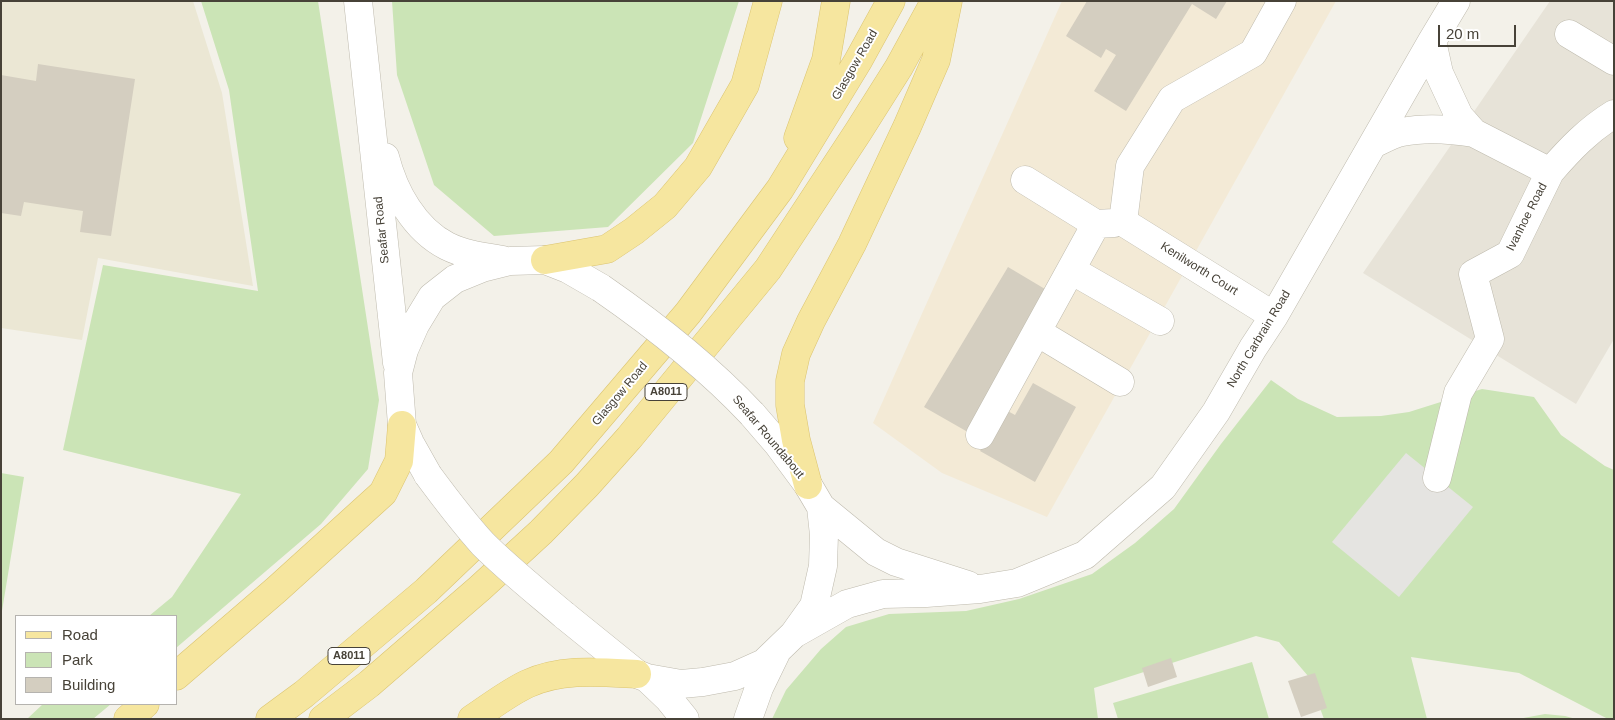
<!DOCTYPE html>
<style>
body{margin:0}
#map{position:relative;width:1615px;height:720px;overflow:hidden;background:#f3f1e9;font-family:Helvetica,sans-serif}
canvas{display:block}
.frame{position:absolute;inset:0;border:2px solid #474238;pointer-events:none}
.legend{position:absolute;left:15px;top:615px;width:162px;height:90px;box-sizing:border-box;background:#fff;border:1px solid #b5b3af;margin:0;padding:6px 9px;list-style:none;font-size:15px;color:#474238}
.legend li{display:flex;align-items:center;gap:10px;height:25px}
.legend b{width:25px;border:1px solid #b5b3af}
.scale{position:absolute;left:1438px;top:25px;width:78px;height:22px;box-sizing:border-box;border:2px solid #474238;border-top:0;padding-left:6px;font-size:15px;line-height:18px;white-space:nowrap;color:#474238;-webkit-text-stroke:4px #fff;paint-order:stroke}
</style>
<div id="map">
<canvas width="1615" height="720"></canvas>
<div class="frame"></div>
<ul class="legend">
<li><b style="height:6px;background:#f6e69f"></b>Road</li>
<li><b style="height:14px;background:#cbe4b6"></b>Park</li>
<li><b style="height:14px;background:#d4cec0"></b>Building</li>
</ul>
<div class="scale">20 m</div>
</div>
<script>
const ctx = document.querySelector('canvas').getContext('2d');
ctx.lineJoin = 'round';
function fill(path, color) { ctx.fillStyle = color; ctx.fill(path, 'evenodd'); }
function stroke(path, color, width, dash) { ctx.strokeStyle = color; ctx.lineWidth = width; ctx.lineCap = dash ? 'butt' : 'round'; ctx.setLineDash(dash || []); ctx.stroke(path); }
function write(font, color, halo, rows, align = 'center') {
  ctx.font = font + ' Helvetica,sans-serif'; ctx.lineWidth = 4; ctx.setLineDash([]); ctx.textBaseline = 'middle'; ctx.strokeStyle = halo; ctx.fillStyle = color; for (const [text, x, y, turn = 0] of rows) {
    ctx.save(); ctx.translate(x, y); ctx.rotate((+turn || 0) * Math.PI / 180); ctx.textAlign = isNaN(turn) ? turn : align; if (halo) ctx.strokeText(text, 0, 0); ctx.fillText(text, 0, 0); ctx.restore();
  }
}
const residential = new Path2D(`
 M1550,1H1614V339L1576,404L1363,273Z`);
const commercial = new Path2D(`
 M1062,1H1336L1047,517L942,473L873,423Z`);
const education = new Path2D(`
 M1,1H193L222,93L253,286L98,258L82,340L1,328Z`);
const green = new Path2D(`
 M201,1H318L379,400L368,469L321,524L176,648V616H149L172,597L241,494L63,450L103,265L258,291L229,90Z
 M392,1L428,2L739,1L693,143L608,227L494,236L434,185L397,75Z
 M1271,380L1298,399L1337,417L1381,416L1409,412L1482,389L1534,397L1561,435L1605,466L1614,470V719H1608L1519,673L1411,657L1427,719H1324L1308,676L1279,642L1256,636L1094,688L1098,719H772L786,690L821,649L846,627L889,614L966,611L1019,599L1092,574L1135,543L1174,509L1221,444Z
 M1,473L24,477L1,617Z
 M1252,662L1269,719H1118L1113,703Z
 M43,704H111L93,719H27Z
 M1545,714L1565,716L1576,719H1518Z`);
const parking = new Path2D(`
 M1406,453L1473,507L1399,597L1332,542Z`);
const building = new Path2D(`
 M1087,1H1227L1216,19L1192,4L1126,111L1094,91L1116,55L1106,49L1101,58L1066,36Z
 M38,64L135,79L111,236L80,232L83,211L24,202L21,216L1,213V75L36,81Z
 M1008,267L1050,292L966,431L924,407Z
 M1033,383L1076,407L1035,482L980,451L1004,409L1015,415Z
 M1171,658L1177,677L1148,687L1142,668Z
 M1315,673L1327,708L1301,717L1288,681Z`);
const minor = new Path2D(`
 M358,1L397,363
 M1569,34L1614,61
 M1432,41L1439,73L1459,116L1474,133L1550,172C1570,149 1588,130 1614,114
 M1373,144C1382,140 1392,134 1402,132C1426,127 1450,129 1474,133
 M385,157C394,192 414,229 447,246C465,255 484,257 503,260
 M1025,180L1096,224L1114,223
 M1071,270L1160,321
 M1274,316L1123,222L1130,166L1172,99L1253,53L1282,1
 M1037,332L1120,382
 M980,435L1096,224
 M428,475L410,443L402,425L398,373L404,350L415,325L432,297L455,279L482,268L510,261L545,260L568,269L601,288
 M1437,478L1458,393L1490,339L1473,274L1510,254L1550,172
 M821,507L876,552L896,562L968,585
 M564,615L637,674L647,678L681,684L703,682L735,676L764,663L794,634L814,606L823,566L824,535L821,507L808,485L777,443L752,414
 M794,634L847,604L883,594L926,593L980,589L1017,583L1085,555L1163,487L1216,412L1253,348L1274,316L1432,41L1456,1
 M647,678L668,698L685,719
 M748,719L759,688L776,653`);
const major = new Path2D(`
 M798,138L826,60L836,1
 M545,260L607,249L634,231L665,206L698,167L745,85L768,1
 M808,485L796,440L790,405V381L796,354L811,321L852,244L907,127L936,60L948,1
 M176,676L276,590L383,493L399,461L402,425
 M128,719L145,704
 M270,719L304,694L426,591L561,462L688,313L780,189L858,61L891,1
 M323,719L369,684L480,588L541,532L587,485L629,438L768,269L858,132L899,67L935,1
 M472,719C490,707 508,693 527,684C561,668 600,672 637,674`);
const minorBridge = new Path2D(`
 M601,288C656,326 706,365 752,414
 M428,475C445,498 463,522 483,544C508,569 537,592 564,615`);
const shields = [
 [666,392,42],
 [349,656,42]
];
const shieldNames = [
 ["A8011",666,392],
 ["A8011",349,656]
];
const streetNames = [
 ["Glasgow Road",855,65,-60],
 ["Ivanhoe Road",1527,217,-63],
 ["Seafar Road",382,230,-96],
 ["Kenilworth Court",1199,269,32],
 ["North Carbrain Road",1259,339,-59],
 ["Glasgow Road",620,394,-50],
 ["Seafar Roundabout",768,437,50]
];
fill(residential, '#e7e3d8');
fill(commercial, '#f3ead6');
fill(education, '#ebe7d4');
fill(green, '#cbe4b6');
fill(parking, '#e5e4e1');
fill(building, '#d4cec0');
stroke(minor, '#bebaad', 29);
stroke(major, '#dbc470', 29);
stroke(minor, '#fff', 28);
stroke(major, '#f6e69f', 28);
stroke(minorBridge, '#bebaad', 29, []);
stroke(minorBridge, '#fff', 28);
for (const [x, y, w] of shields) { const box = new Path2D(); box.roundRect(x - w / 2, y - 8.5, w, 17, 4); ctx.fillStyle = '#fff'; ctx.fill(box); stroke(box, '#474238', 1); }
write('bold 11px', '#474238', null, shieldNames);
write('12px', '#474238', '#fff', streetNames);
</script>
